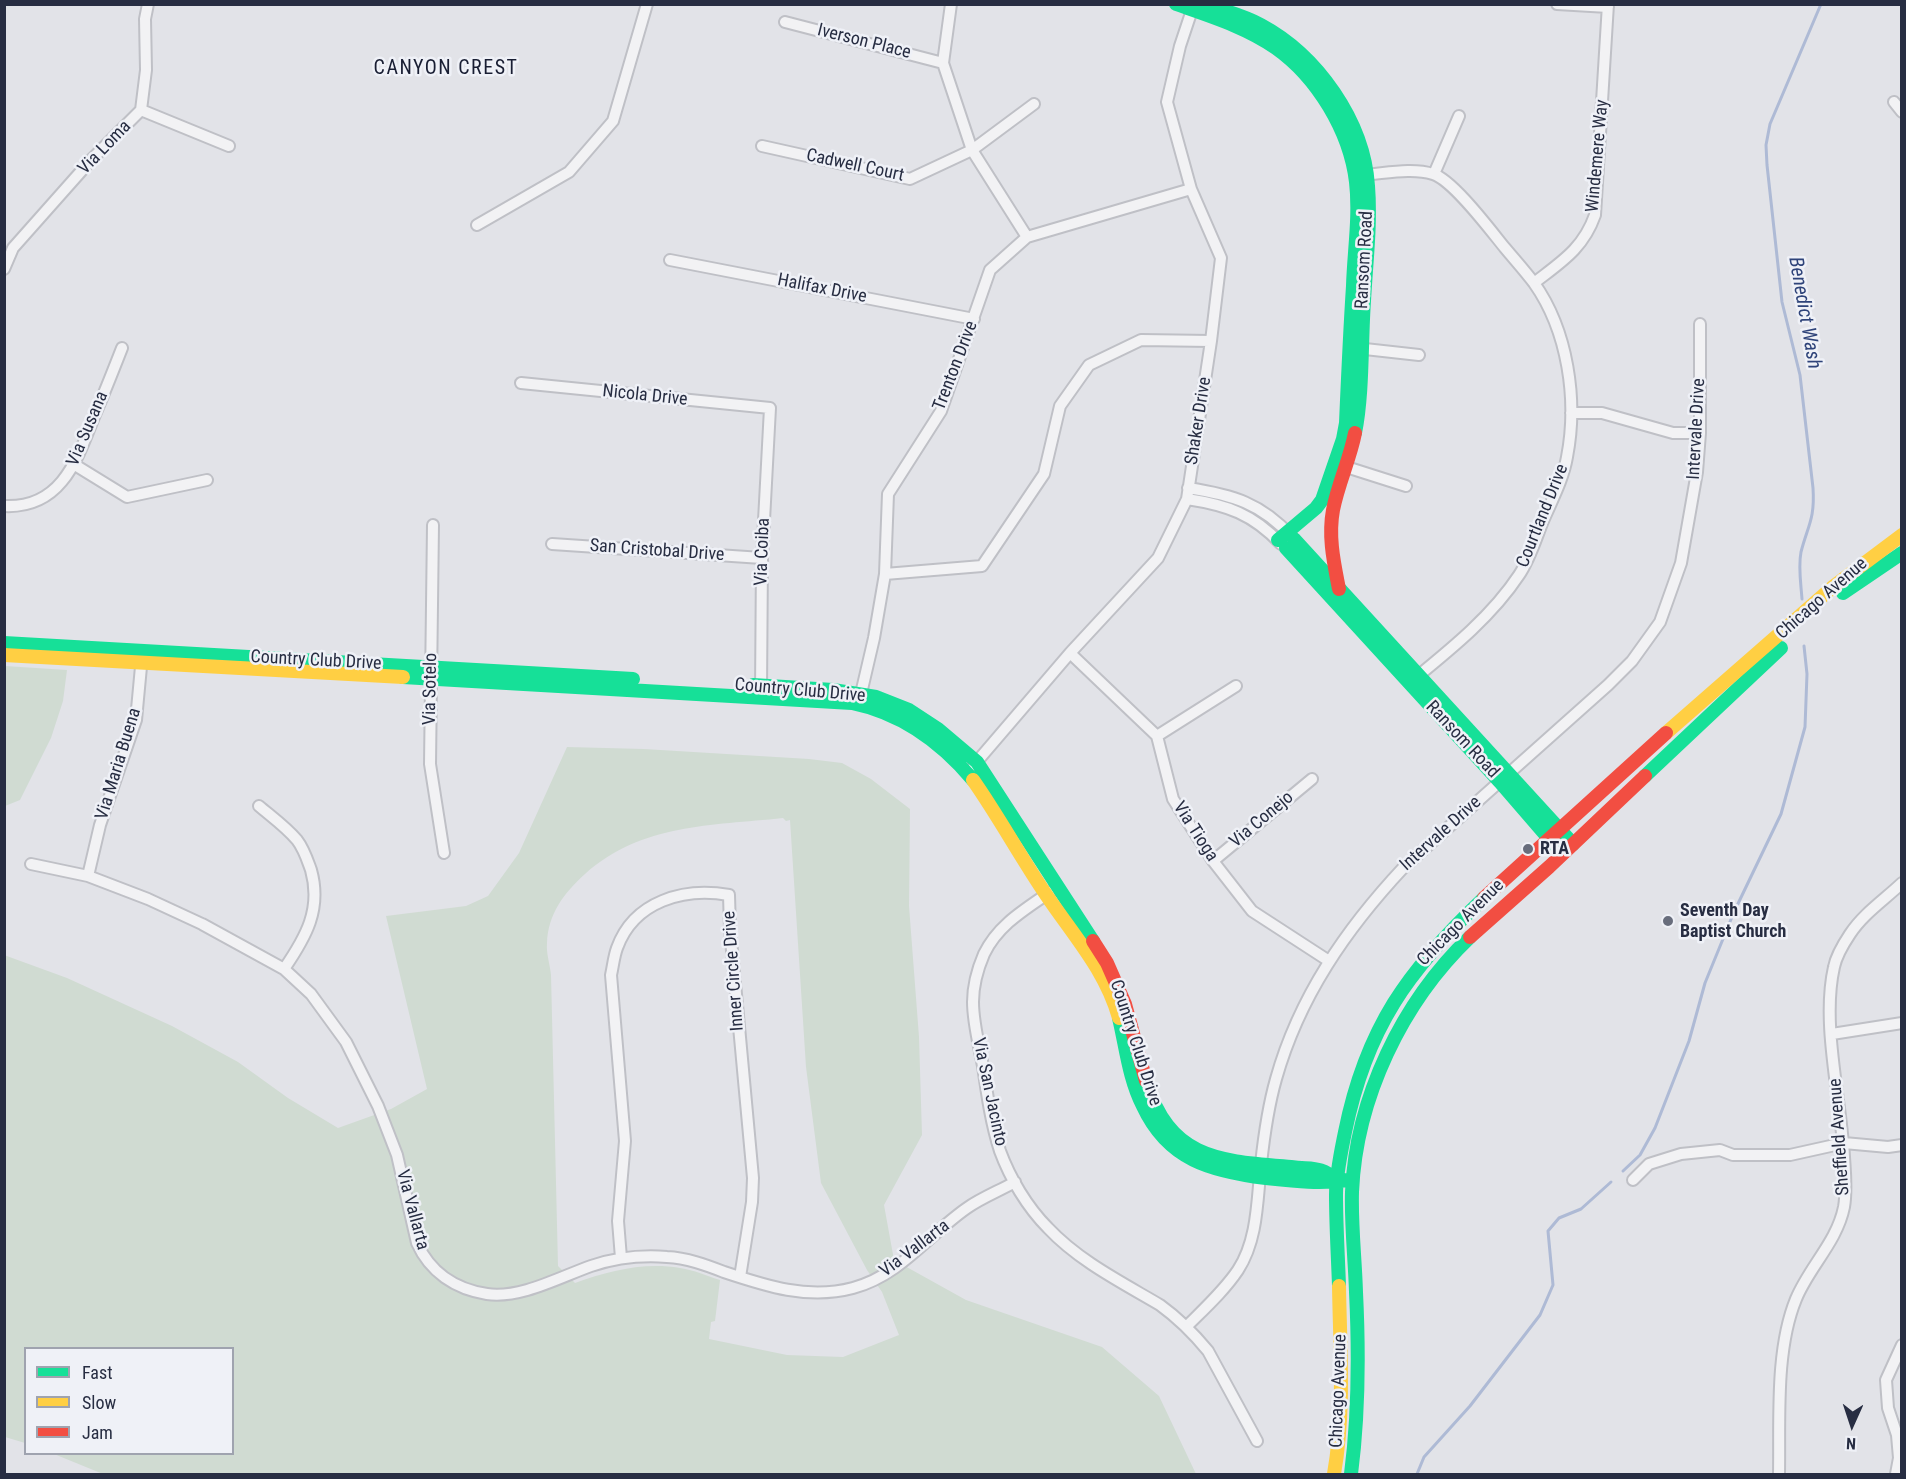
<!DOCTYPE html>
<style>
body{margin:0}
#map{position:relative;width:1906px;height:1479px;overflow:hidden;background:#e2e3e8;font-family:"Roboto Condensed",sans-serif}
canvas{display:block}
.frame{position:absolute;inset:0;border:6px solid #272d42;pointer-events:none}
.legend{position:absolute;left:24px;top:1347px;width:210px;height:108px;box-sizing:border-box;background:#eff1f7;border:2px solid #9fa3af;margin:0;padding:8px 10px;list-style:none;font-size:18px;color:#272d42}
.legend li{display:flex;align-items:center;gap:12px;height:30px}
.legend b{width:30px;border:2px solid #9fa3af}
.north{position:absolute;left:1822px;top:1395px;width:60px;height:60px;-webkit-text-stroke:4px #eff1f7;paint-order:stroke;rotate:183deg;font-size:16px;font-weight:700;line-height:24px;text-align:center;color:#272d42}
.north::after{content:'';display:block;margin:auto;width:21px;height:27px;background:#272d42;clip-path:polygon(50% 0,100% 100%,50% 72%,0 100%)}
</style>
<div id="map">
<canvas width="1906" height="1479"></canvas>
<div class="frame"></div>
<ul class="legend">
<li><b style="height:8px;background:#16e098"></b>Fast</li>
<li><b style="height:8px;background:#ffcf43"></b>Slow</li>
<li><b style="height:8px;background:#f24e42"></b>Jam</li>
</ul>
<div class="north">N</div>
</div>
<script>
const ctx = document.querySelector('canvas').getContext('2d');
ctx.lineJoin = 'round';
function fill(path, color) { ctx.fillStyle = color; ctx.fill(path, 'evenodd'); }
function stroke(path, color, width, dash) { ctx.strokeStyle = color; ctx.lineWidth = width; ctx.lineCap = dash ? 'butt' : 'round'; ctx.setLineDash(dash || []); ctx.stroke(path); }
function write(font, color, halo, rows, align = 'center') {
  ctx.font = font + ' "Roboto Condensed",sans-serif'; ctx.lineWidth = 5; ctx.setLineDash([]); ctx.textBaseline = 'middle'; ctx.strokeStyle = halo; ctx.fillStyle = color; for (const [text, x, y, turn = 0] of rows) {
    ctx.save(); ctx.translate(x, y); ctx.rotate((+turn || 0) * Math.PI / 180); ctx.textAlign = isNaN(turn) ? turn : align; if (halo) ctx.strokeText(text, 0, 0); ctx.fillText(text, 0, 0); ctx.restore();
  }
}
const green = new Path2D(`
 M5,666L67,670L63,701L51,738L20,800L5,806Z
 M567,747L644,749L809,759L842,763L871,779L910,809L909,906L919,1037L922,1135L884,1205L894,1260L966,1300L1102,1347L1159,1396L1196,1474H103L54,1454H232V1348H26L25,1443L5,1437L4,955L67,978L172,1026L238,1062L288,1098L338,1128L391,1109L427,1089L386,916L466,906L488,896L519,853ZM783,818L786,821L790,820L806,1067L821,1183L867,1270L882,1292L899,1335L843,1357L787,1355L709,1339L711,1322L715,1321L720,1280C707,1276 694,1270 680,1268C643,1262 609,1271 575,1283L558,1266L551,975C550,965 546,953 547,943C548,914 564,893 585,874C643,823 710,826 783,818Z`);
const stream = new Path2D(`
 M1802,599C1801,584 1798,567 1801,552C1808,525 1815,519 1813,488L1800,375L1782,302L1767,165L1766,145L1770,124L1821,4
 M1623,1171L1640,1155L1655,1128L1689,1041L1705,983L1734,912L1781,814L1805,727L1807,674L1804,646
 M1417,1474L1424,1457L1470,1406L1540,1315L1553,1285L1548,1231L1559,1218L1581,1209L1611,1182`);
const street = new Path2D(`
 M951,4L943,63L972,150L1027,237
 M1557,4L1608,7
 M785,22L943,63
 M1894,102L1902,112
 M141,110L229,146
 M762,146L910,179L972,150L1034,104
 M1434,174L1459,116
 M1361,175C1383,174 1411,167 1433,174C1453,180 1491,231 1505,248C1515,260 1525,271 1534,283C1568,331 1578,400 1567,457C1563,480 1552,500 1543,521C1536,538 1530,559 1519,575C1492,616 1451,649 1413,680
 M477,225L569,172L613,121L647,4
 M670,260L974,319
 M4,269L13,248L92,159L141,110L146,70L145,19L148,4
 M1534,283C1561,262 1583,249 1595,215L1608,4
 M1356,348L1419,355
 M521,383L770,408L762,558L761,691
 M1571,413H1602L1673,433H1700
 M75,465L127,497L207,480
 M1340,465L1406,486
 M1188,488C1233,495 1261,503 1292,537
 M1187,499C1227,505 1253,514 1281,544
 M4,506C61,509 77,460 94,417C104,394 113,371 122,348
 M433,525L430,764L444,853
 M552,544L762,558
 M885,574L982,566L1044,474L1060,406L1089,365L1141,340L1211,341
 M1070,653L1157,736L1173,799L1213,861L1252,911L1329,961
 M860,698L874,638L885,574L888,494L941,411L990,270L1027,237L1191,189
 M1157,736L1236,686
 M974,765L1070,653L1158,558L1187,499L1211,341L1221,258L1191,189L1167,102L1180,46L1194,4
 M259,806C272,817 286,827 297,840C304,849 307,859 311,870C322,909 306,937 284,969
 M1213,861L1312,779
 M31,864L88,876L148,899L202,924L284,969L311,994L346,1042L378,1106L397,1155L417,1243C430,1272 455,1289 487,1294C520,1299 560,1277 591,1266C615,1258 642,1255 667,1257C687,1258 706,1265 724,1272C766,1286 808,1300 853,1288C901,1275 928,1235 967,1208C981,1198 999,1191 1015,1182
 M88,876L100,825L136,720L142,656
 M1050,892C1024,910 998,925 984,954C978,968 973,986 973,1002C973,1023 979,1045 983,1066C987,1094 991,1123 1000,1151C1010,1178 1027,1207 1048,1228C1079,1261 1121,1282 1160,1305C1178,1318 1194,1334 1208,1351L1257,1441
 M1832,1034L1902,1023
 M1633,1180L1649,1164L1681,1154L1720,1150L1733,1155H1790L1844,1143L1888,1147L1902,1145
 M621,1258L618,1221L625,1141L611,975C613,966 614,956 617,948C634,901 684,887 729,895L730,929L753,1178L752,1202L740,1277
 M1186,1327C1204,1309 1224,1291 1238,1270C1258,1239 1257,1200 1261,1164C1264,1136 1268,1107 1276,1079C1299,997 1346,929 1404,867L1608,685L1632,661L1660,622L1681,563L1697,472L1700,433V324
 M1779,1474C1780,1420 1775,1350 1796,1299C1809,1267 1837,1242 1844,1207C1847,1190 1845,1173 1844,1157C1841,1098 1821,1024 1834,967C1836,957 1844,943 1850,934C1863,914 1884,900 1902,883
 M1896,1474L1899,1458L1897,1435L1888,1408L1886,1380L1902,1345`);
const fast = new Path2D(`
 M1176,4C1210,16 1246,27 1276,48C1317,77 1350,131 1356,182C1360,216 1354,252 1353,286C1350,332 1348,377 1346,423L1343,439L1322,500L1316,508L1278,540
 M1205,4C1224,11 1243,15 1261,25C1317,55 1364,121 1368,186C1371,224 1366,263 1364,301C1361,342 1363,393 1355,433
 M1294,539L1573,844
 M1286,548L1500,782L1557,848
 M1843,593L1902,553
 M4,643L633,679
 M403,677L852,703C901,713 941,742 973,780
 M753,685L833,690L876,697L909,710L938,729L977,762L1093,941
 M1645,776L1781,648
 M1119,1018C1126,1047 1129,1079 1143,1106C1168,1160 1211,1171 1266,1178C1294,1181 1320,1184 1348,1180
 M1146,1081C1170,1160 1219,1161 1291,1167C1313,1170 1319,1165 1338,1181
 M1339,1286C1338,1256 1336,1225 1336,1195C1336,1174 1341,1152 1345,1132C1366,1028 1408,970 1484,898
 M1351,1474C1359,1413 1359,1353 1356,1292C1355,1259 1351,1225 1352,1192C1356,1098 1402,1002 1470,937`);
const slow = new Path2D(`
 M4,655L403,677
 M1666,733L1834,586L1902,535
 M973,780C999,817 1021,858 1047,896C1074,936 1106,971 1119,1018
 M1334,1474C1345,1412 1340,1349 1339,1286`);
const jam = new Path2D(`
 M1339,589C1334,563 1328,537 1333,510C1338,484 1350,459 1355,433
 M1484,898L1666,733
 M1470,937L1549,867L1645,776
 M1093,941L1107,963L1125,1004L1146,1081`);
const markers = [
 [1528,849,6,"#686d7c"],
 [1668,921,6,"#686d7c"]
];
const streetNames = [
 ["Iverson Place",864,42,14],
 ["Via Loma",105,148,-46],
 ["Windemere Way",1598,156,-85],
 ["Cadwell Court",855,166,12],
 ["Ransom Road",1365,260,-87],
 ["Halifax Drive",822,289,11],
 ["Trenton Drive",956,366,-69],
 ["Nicola Drive",645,396,6],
 ["Shaker Drive",1199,421,-81],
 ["Via Susana",88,429,-67],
 ["Intervale Drive",1697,429,-87],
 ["Courtland Drive",1543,516,-68],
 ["San Cristobal Drive",657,551,4],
 ["Via Coiba",763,552,-88],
 ["Chicago Avenue",1822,599,-41],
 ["Country Club Drive",316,661,3],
 ["Via Sotelo",431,689,-89],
 ["Country Club Drive",800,691,5],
 ["Ransom Road",1462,740,47],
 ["Via Maria Buena",119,764,-73],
 ["Via Conejo",1262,820,-40],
 ["Via Tioga",1195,832,57],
 ["Intervale Drive",1441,834,-42],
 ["Chicago Avenue",1461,923,-45],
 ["Inner Circle Drive",734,971,-94],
 ["Country Club Drive",1135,1043,72],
 ["Via San Jacinto",989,1092,78],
 ["Sheffield Avenue",1840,1137,-94],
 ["Via Vallarta",412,1210,75],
 ["Via Vallarta",915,1249,-37],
 ["Chicago Avenue",1339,1391,-88]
];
const poiNames = [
 ["RTA",1540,849],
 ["Seventh Day",1680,911],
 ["Baptist Church",1680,932]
];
const neighbourhoodNames = [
 ["CANYON CREST",446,69]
];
const waterNames = [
 ["Benedict Wash",1804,313,80]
];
fill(green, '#d0dbd2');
stroke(stream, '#aebad5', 3);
stroke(street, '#bfc0c6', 14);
stroke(street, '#f2f2f4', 10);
stroke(fast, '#16e098', 14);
stroke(slow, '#ffcf43', 14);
stroke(jam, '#f24e42', 14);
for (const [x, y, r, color] of markers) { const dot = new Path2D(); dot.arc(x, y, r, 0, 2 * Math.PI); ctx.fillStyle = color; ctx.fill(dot); stroke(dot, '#eff1f7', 2); }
write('18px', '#272d42', '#eff1f7', streetNames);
write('bold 18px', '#272d42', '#eff1f7', poiNames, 'left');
ctx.letterSpacing = '1.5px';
write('20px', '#191e33', '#eff1f7', neighbourhoodNames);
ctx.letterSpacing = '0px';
write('italic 20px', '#2e4379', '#eff1f7', waterNames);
</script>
